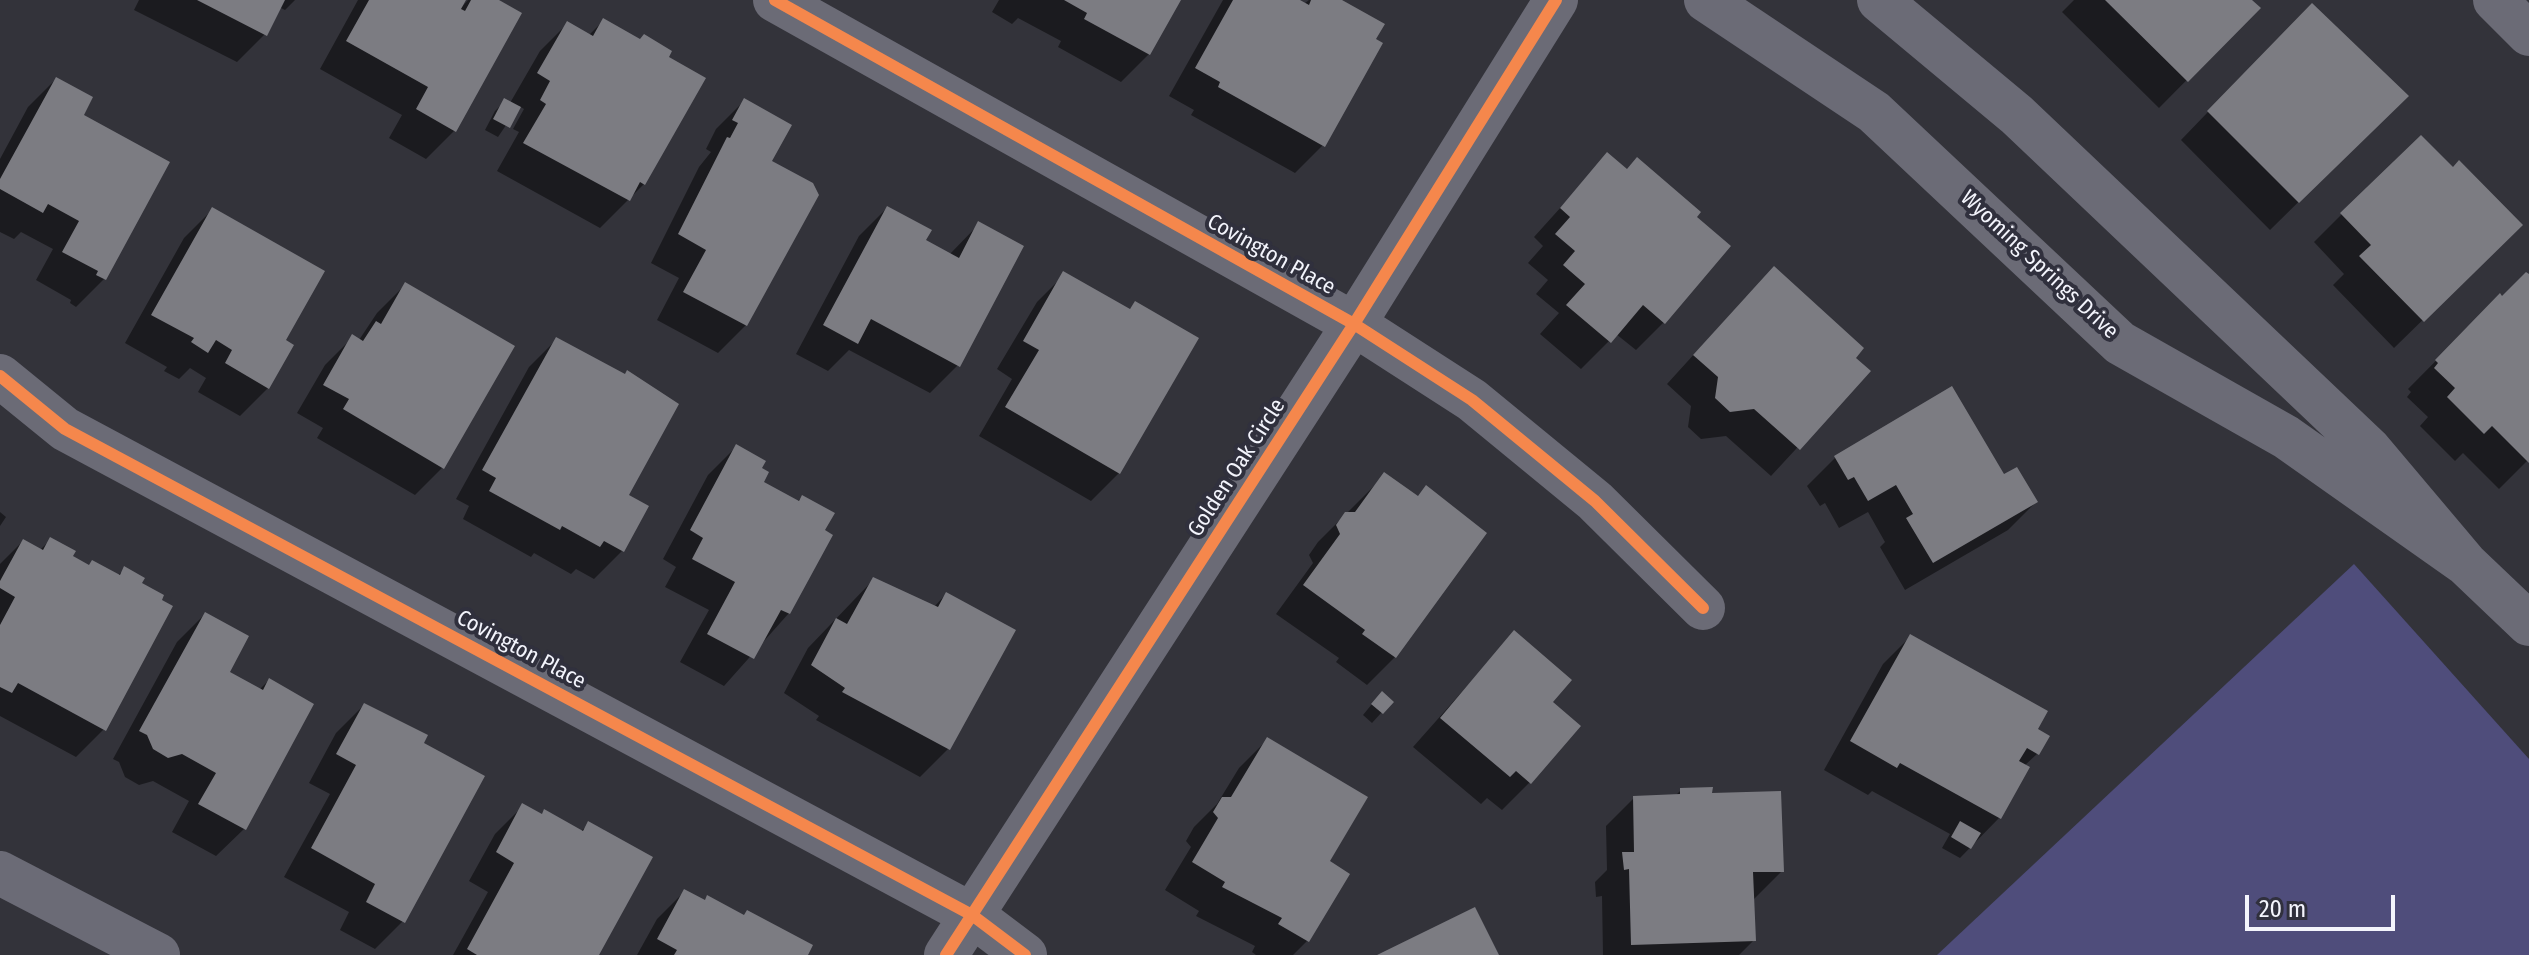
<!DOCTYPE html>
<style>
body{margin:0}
#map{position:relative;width:2529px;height:955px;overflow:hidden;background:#33333a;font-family:"Fira Sans Condensed",sans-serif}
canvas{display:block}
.scale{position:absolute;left:2245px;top:895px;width:150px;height:36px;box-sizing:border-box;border:4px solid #f3f4fc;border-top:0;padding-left:10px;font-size:24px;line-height:28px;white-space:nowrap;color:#f3f4fc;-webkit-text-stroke:6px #30303d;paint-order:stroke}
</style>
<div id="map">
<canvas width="2529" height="955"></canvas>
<div class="scale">20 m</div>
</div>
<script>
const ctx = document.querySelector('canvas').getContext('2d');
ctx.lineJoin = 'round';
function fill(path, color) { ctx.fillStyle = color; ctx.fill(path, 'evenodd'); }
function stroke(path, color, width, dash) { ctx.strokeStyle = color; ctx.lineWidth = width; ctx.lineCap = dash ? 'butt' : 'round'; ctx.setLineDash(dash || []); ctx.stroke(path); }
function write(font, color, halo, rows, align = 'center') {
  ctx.font = font + ' "Fira Sans Condensed",sans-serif'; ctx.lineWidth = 8; ctx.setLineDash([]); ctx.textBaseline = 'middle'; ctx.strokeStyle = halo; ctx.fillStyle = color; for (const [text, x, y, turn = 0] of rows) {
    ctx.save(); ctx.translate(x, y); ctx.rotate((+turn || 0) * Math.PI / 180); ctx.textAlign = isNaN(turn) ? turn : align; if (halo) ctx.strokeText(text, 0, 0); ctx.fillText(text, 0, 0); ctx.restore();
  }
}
const green = new Path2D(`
 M2354,564L2529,759V955H1937Z`);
const shadow = new Path2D(`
 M139,0H295L285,10L279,7L265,34L237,62L134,10Z
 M358,0H464L461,8L468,0H495L454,131L426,159L389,138L402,115L320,69Z
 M999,0H1179L1149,54L1121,82L1058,47L1061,41L1018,18L1012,24L992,12Z
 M1223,0H1296L1304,4L1309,0H1338L1323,145L1295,173L1191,115L1194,110L1169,96Z
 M2074,0H2249L2258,8L2159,108L2062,12Z
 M604,20L644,184L600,228L497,171L519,132L513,129L524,109L519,106L498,137L485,130L495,111L505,101L510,103L540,51L568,23L589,35Z
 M2284,33L2406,96L2270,230L2181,140Z
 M56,79L81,115L168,163L104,279L76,307L70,303L71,300L36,280L53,249L21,232L14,239L0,232V159L28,107Z
 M744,101L770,162L746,325L718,353L657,320L679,278L651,263L699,167L711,152L706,149L716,129Z
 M1608,155L1626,171L1664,322L1636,350L1616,334L1581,369L1540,334L1559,313L1536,294L1548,280L1528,263L1543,246L1534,237Z
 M2453,169L2520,225L2394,348L2333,285L2344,274L2314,242L2342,214Z
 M887,208L923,241L949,255L979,224L958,365L930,393L849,350L828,371L796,354L859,236Z
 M212,210L284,341L268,388L240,416L198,392L206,378L190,368L179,379L164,371L167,367L125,343L184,238Z
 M1065,274L1128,311L1135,303L1119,473L1091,501L979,436L1012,379L997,369L1037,302Z
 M2529,277V459L2499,489L2463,453L2455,461L2420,426L2428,417L2407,397L2411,392L2408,389L2500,296L2502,299Z
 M405,285L443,467L415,495L317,438L323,428L297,413L325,365L353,337L359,340L377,313Z
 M1746,297L1853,358L1868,371L1771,476L1726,436L1701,439L1688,427L1691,406L1667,384Z
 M557,339L624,376L626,496L622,551L594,579L576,569L571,574L534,553L531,557L463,519L469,506L456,499L529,367Z
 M736,447L759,469L761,483L797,502L802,497L789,613L724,686L680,662L709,610L665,587L676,567L663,559L708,475Z
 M1835,458L2003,476L2036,502L2008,530L1905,590L1880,547L1885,542L1868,512L1839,528L1825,503L1820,506L1807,486Z
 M1385,475L1417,498L1484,534L1395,657L1367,685L1336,662L1339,658L1276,614L1313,563L1309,555L1318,542Z
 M0,512L6,517L0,526Z
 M50,540L88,567L117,576L125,569L104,729L76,757L0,716V564L23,541L40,550Z
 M874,579L934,607L946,594L1014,631L948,749L920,777L816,720L819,716L784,693L808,648Z
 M205,614L227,673L259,690L269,680L244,829L216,856L172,832L189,801L153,781L139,785L125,777L119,762L113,759L177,642Z
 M1514,633L1551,703L1530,782L1502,810L1487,798L1481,804L1413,747Z
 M1911,636L2035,730L2037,754L2024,766L2027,768L1999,818L1960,858L1942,848L1950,834L1872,791L1868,795L1824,770L1883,664Z
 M1391,702L1372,723L1363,715L1372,704Z
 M364,705L421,744L403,921L375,949L340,930L349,912L284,877L330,794L309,783L336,733Z
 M1267,740L1327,862L1307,941L1293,955H1256L1252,952L1255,946L1196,916L1199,911L1165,890L1191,847L1186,841L1194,827L1217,804L1239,768Z
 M1681,790L1710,796L1782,871L1754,899V940L1739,955H1603L1602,896L1596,897L1595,882L1607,870L1606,826L1634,798L1675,796Z
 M523,806L580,832L589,824L597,955H453L488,892L469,881L495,834Z
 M685,891L704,901L806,955H637L657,919Z`);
const building = new Path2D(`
 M197,0H285L267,36Z
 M369,0H466L461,9L465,11L471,0H499L522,13L456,132L416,109L428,87L346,41Z
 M1064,0H1181L1150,55L1084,19L1087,13Z
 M1233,0H1300L1309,5L1311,0H1342L1385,24L1376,39L1383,43L1325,147L1218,87L1220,82L1195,68Z
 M2105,0H2252L2261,8L2188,82Z
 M2312,3L2409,96L2299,203L2207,111Z
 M603,18L640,39L644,34L672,51L669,57L706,78L645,185L640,182L630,201L523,143L546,104L540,100L550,81L537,73L567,21L593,36Z
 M56,77L93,97L84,115L170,162L106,280L96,275L98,271L62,252L79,221L48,204L43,213L0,189V179Z
 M504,98L521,107L510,128L493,119Z
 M744,98L792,125L772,161L813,183L819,195L747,326L683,292L706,250L678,234L727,137L730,138L738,123L732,120Z
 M2421,135L2453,167L2459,160L2523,225L2424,322L2359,256L2371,245L2340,213Z
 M1607,152L1627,169L1637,157L1701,212L1697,217L1731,246L1665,324L1643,305L1611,343L1566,305L1585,284L1563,265L1575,251L1555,234L1570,217L1560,208Z
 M887,206L932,230L926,240L959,258L978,221L1024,246L960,367L871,319L858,344L823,325Z
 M212,207L325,271L286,340L294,345L269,389L225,363L232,350L216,340L208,353L191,342L194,338L151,315Z
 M1774,266L1864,348L1856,358L1871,371L1800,450L1754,409L1730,412L1715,398L1718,377L1693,355Z
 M1063,271L1130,309L1135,301L1199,338L1120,474L1005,407L1039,350L1023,341Z
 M2526,272L2529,274V463L2492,426L2484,434L2447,397L2455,388L2434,368L2438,363L2435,360L2500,293L2502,296Z
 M405,282L515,346L444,469L343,409L349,399L323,385L352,334L363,341L376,321L381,324Z
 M556,337L625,374L627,370L679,404L629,495L649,506L624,552L604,541L600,547L562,526L560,530L489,491L496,478L482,470Z
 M1952,386L2004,474L2017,467L2038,502L1933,563L1906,518L1913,514L1896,485L1868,501L1854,477L1848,480L1834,456Z
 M736,444L766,461L762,468L769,472L764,482L799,501L802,495L835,513L825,530L833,535L790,614L781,610L754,659L707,634L735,582L692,559L703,538L690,530Z
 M1384,472L1418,496L1426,485L1487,533L1396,658L1362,634L1365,630L1303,585L1340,534L1336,525L1345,512H1355Z
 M50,537L76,551L73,556L89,565L92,560L120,575L124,566L145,578L142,583L164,595L162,600L173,606L106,731L18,683L12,693L0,687V625L15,597L0,588V581L23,539L43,550Z
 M873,577L938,607L946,592L1016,630L950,750L842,692L845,688L811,665L836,618L847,624Z
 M205,612L249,636L230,672L263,690L269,678L314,704L246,830L198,804L216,773L182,754L168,758L153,749L147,735L139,731Z
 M1514,630L1572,680L1553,702L1581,726L1531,784L1516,771L1510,777L1440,718Z
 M1910,634L2048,711L2038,729L2050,736L2039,755L2027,748L2019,761L2030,767L2001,819L1900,763L1897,768L1850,741Z
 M1382,691L1394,702L1383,714L1371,704Z
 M364,703L428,735L424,743L485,776L405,923L366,902L375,884L311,848L356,765L336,754Z
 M1267,737L1368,797L1330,861L1350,874L1309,942L1278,924L1282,918L1222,887L1225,882L1192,862L1218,818L1213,812L1222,797H1231Z
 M1713,787L1712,793L1781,791L1784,872H1753L1756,941L1631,945L1629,869L1624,870L1622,852H1634L1633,796L1680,794V788Z
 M522,803L542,814L544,809L583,831L588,821L653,857L599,955H477L467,949L514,863L496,852Z
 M1960,821L1981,833L1971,849L1951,837Z
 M684,889L705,900L707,895L744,915L747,910L813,945L808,955H674L677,950L657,939Z
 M1475,907L1499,955H1377Z`);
const minor = new Path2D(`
 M775,0L1354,324L1472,400L1595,501L1703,608
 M1706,0L1874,112L2120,343L2286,437L2466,564
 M1879,0L2017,115L2369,449L2466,564L2529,624
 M2495,0L2529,34
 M0,376L65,429L972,915L1025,955
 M0,873L158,955
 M946,955L1354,324L1556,0`);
const cycleway = new Path2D(`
 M775,0L1354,324L1472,400L1595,501L1703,608
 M0,376L65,429L972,915L1025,955
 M946,955L1354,324L1556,0`);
const streetNames = [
 ["Covington Place",1271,255,29],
 ["Wyoming Springs Drive",2039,265,43],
 ["Golden Oak Circle",1237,468,-57],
 ["Covington Place",521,650,28]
];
fill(green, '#4f4d7b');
fill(shadow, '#0007');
fill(building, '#7c7c82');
stroke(minor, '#6b6b76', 44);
stroke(cycleway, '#f5874c', 12);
write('22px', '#f3f4fc', '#30303d', streetNames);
</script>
